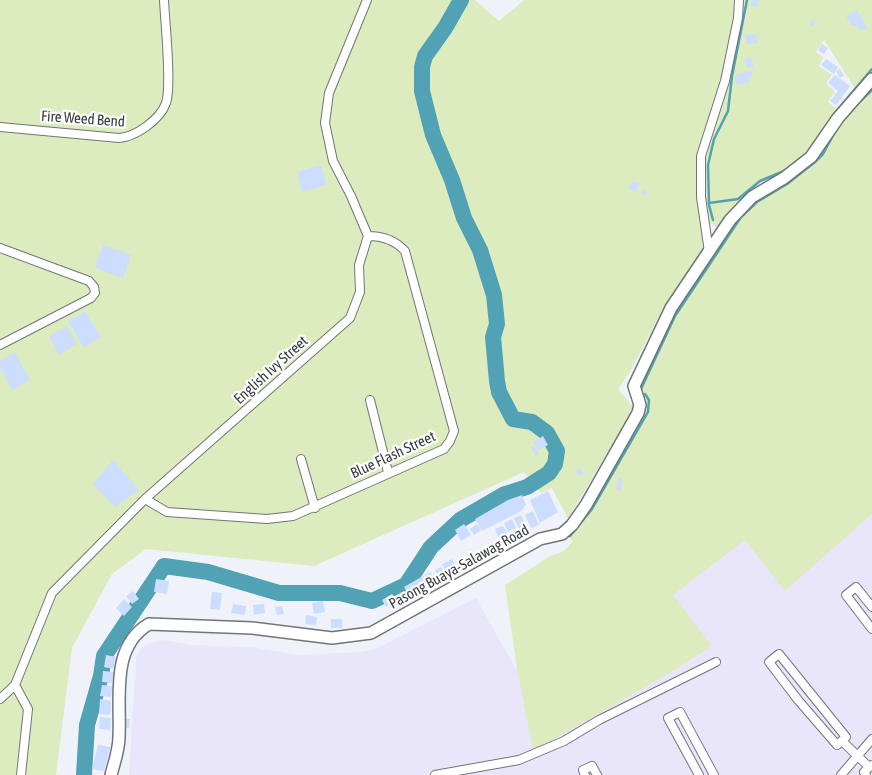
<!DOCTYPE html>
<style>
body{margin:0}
canvas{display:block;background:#eff3f9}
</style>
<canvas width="872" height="775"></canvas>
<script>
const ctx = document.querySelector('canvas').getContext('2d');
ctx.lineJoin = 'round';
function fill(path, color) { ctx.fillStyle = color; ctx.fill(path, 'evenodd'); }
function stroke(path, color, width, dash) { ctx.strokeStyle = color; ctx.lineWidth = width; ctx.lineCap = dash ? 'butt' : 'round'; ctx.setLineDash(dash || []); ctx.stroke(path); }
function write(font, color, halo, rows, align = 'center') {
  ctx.font = font + ' "Asap Condensed",sans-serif'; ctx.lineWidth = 4.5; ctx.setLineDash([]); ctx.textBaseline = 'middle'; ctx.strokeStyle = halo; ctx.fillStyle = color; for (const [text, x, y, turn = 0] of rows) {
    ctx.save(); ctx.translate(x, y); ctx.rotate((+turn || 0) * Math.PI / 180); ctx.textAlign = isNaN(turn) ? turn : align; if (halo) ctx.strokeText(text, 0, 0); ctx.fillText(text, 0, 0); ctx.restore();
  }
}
const commercial = new Path2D(`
 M872,117V775H129L136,658L141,649L149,643L165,640L191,645L251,647L300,655L361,652L375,649L476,598L517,671L505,585L549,557L564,551L576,538Z`);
const green = new Path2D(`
 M0,0H475L499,21L524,0H737V11L719,95L702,144L699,204L704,249L663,309L631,370L618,389L634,408L568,519L552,488L541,493L524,472L314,566L146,549L112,574L72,648L56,775H0Z
 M742,0H872V70L856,90L824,40L816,52L823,57L819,66L832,75L826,83L835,92L828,102L839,111L808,155L796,166L758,184L734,208L720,229L707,221L704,158Z
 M872,84V514L785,591L745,540L673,595L712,646L673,671L533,751L518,673L505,585L549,557L564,551L573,541L568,536L646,410L645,398L638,390L673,314L741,211L833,131Z`);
const stream = new Path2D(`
 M855,106L872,90
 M833,115L872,69
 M809,150L829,122
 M709,203L738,199L760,181L784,171
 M713,220L709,205L708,165L714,139L728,111L732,76L747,0
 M641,389L675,316L741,217L757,202L787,184L815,162L823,154L836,130
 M570,536L592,509L648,412L649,400L645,394`);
const river = new Path2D(`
 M84,775L87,725L101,676L104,656L164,566L208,572L279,593H340L372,601L406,585L431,547L460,520L505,494L527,487L549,473L555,464L557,451L547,433L532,422L513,419L499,392L497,381L493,337L497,324L494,295L480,250L464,218L452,180L433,135L422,91V67L425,56L445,28L461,0`);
const building = new Path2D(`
 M752,0H759L757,7L750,6Z
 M857,10L867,28L860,31L857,26L851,25L846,16Z
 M813,19L816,23L812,27L809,23Z
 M756,34L758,43L746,44L745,35Z
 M822,44L828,48L824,54L818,51Z
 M750,57L754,66L748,69L744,60Z
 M826,59L838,67L834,74L821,65Z
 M840,69L844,76L840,78L836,71Z
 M751,71L752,76L749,77L750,82L737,85L735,75Z
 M835,75L850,86L836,105L830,101L838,91L828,83Z
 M321,165L327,184L302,192L297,172Z
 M632,181L640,184L636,192L628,189Z
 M643,190L647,192L646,196L641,194Z
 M103,245L131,255L123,278L95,268Z
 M85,311L101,337L84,348L68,321Z
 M67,326L77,344L59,355L49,336Z
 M15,352L30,380L12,390L0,368V361Z
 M543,436L548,445L538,450L534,442Z
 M534,446L539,454L535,456L531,448Z
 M113,460L139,490L115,507L93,484Z
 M578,468L584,472L581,476L575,473Z
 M619,477L622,479L621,491L616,489Z
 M548,491L558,512L540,523L530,500Z
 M522,495L526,505L521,511L482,531L475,519L508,500Z
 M533,511L539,525L531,528L525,515Z
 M521,515L526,526L519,529L514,518Z
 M512,519L516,528L508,532L504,523Z
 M464,524L471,535L461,541L455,530Z
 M477,524L481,530L474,535L470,529Z
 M503,526L509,538L500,542L495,529Z
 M452,559L457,570L447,574L442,564Z
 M441,567L447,578L442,581L435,570Z
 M430,572L437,584L411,599L404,587Z
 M156,579L169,581L167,594L154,592Z
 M133,591L139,599L132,604L126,596Z
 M404,591L408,599L399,604L395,596Z
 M212,592L222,593L220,610L210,609Z
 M392,594L396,601L386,607L382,600Z
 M124,599L132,607L124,616L116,608Z
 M323,601L325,612L314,614L312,603Z
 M233,604L246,606L245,615L231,613Z
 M264,604L265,613L254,615L253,605Z
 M282,606L284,614L277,615L275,607Z
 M306,615L317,617L316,625L305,624Z
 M331,619H342V628H331Z
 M106,655L116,657L113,669L104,667Z
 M103,671L114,672L112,683L102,682Z
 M102,685L113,686L111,697L100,696Z
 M100,699L111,701L110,715L99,714Z
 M100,717L111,718L110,730L99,729Z
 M124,719H130L129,728L123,727Z
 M98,745L110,747L104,771L92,769Z`);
const street = new Path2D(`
 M0,127L119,138C135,137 160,120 166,103C172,86 165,22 164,0
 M0,248L89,281L94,287L95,293L91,298L0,345
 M709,252L701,197V156L725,81L738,18L739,0
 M370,400L388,472
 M301,459L315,508
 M145,499L167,512L267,519L293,516L444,449L450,441L454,431L405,251C395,240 383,236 368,236
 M872,607L856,587L846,595L872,629
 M779,654L846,737L837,745L798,700L769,662Z
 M15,685L28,709L21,775
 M0,699L15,685L52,593L145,499L350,318L360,292L359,265L368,236L351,196L333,161L325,123L329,93L367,0
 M842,741L869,767
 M435,775L519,760L564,741L599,720L716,662
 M585,775L583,770L592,766L597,775
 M699,775L668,718L680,712L714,775
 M841,775L872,739
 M866,775L864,772L872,765`);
const secondary = new Path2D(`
 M111,775C114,763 119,750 119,737C121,698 110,647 149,624L252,628L332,638L371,633L540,539L562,534L572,525L586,505L638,413L640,405L634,386L671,308L730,220L752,197L784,178L811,157L838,118L872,79`);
const streetNames = [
 ["Fire Weed Bend",83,119,4],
 ["English Ivy Street",271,370,-42],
 ["Blue Flash Street",393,455,-25],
 ["Pasong Buaya-Salawag Road",459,567,-29]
];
fill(commercial, '#e9e6fc');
fill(green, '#ddecbe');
stroke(stream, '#50a2b4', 2.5);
stroke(river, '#50a2b4', 16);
fill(building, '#cdf');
stroke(street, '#717479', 10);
stroke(secondary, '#717479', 14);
stroke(street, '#fff', 8);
stroke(secondary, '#fff', 11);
write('15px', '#3b3c3f', '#fff', streetNames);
</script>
